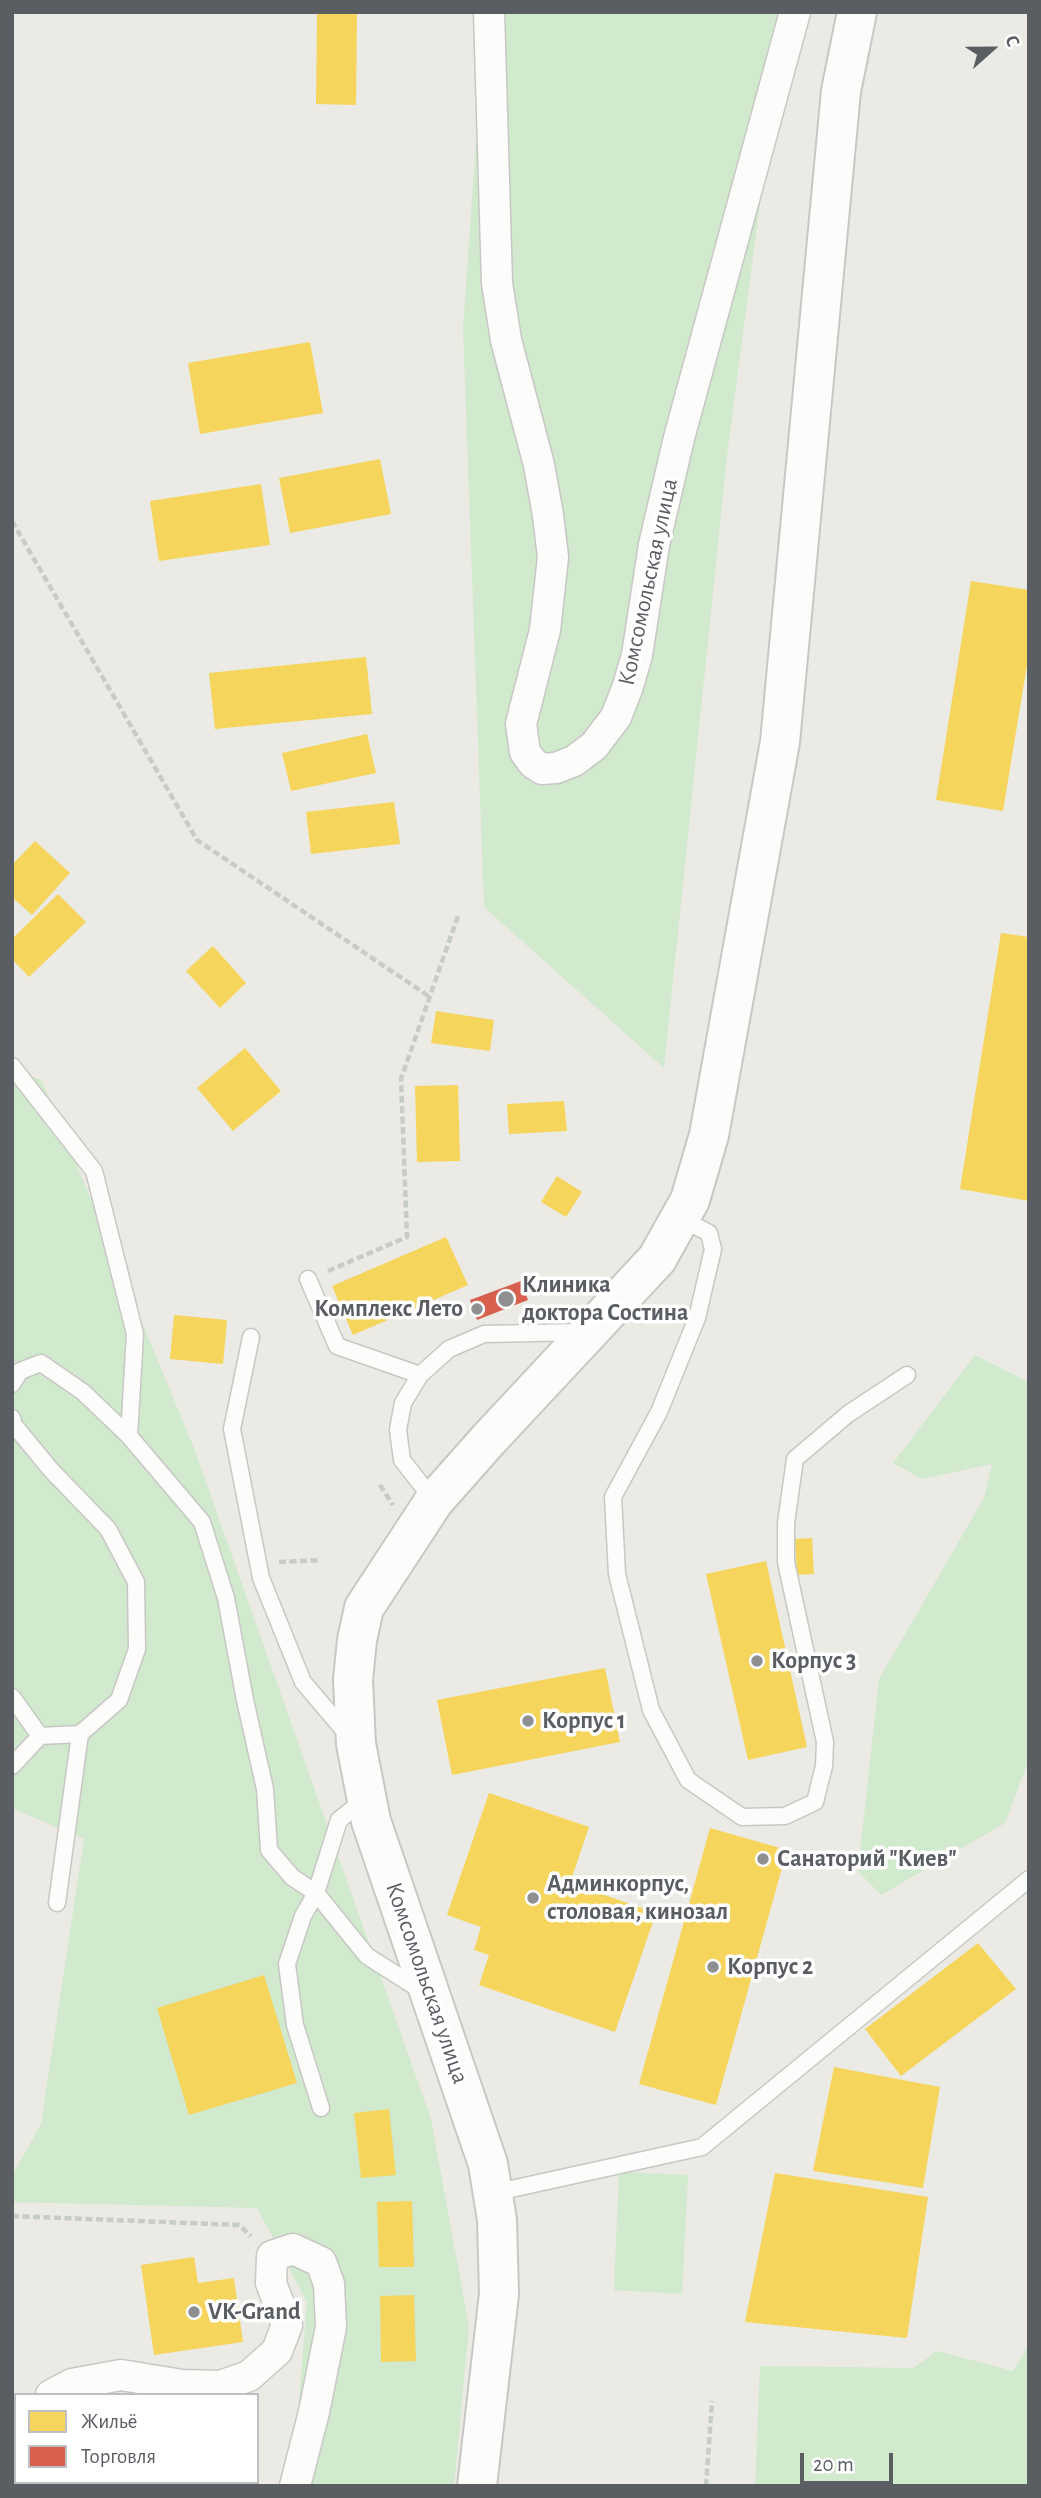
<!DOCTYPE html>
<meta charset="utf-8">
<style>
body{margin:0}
#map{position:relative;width:1041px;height:2498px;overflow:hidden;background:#ebeae4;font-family:"Alegreya Sans",sans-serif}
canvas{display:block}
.frame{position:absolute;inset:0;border:14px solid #5a5e63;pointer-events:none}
.legend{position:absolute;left:14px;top:2393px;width:245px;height:91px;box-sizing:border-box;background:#fff;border:2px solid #bdbfc1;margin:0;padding:9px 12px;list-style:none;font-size:21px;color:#5a5e63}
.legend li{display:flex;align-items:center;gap:14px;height:35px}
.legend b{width:35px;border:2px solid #bdbfc1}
.north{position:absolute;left:957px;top:14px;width:70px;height:70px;-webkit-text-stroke:5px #fff;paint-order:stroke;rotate:69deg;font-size:19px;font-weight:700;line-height:28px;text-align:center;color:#5a5e63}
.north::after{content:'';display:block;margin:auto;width:24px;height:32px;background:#5a5e63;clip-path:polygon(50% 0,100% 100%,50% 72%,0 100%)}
.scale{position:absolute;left:800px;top:2453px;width:93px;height:32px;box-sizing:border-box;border:4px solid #5a5e63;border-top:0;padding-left:9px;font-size:21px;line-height:24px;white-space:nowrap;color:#5a5e63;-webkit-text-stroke:5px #fff;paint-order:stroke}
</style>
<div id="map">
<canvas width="1041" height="2498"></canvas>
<div class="frame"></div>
<ul class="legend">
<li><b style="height:19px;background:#f6d55c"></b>Жильё</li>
<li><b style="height:19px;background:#d6604d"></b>Торговля</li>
</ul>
<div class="north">С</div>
<div class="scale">20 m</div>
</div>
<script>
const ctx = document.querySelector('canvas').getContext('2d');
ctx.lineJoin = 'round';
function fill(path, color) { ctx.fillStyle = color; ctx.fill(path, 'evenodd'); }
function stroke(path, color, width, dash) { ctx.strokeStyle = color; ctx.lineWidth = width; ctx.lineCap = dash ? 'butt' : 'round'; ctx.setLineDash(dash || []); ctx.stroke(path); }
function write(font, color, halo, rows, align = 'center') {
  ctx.font = font + ' "Alegreya Sans",sans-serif'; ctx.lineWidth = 7; ctx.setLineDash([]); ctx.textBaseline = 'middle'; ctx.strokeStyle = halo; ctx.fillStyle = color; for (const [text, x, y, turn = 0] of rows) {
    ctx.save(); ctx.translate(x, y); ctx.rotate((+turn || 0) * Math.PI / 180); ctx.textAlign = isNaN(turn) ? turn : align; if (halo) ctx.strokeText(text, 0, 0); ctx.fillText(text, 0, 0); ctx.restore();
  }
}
const green = new Path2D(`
 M485,12H785L727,456L664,1068L484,907L463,328Z
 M12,1073L41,1079L194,1448L431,2119L469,2327L454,2486H292L307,2302L257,2208L12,2202V2176L41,2124L84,1839L12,1808Z
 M975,1355L1029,1382V1759L1005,1823L881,1895L858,1871L879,1679L984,1498L992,1464L922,1479L893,1463Z
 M619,2172L688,2175L682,2294L614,2290Z
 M1029,2344V2486H755L760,2366L913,2368L937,2351L1013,2371Z`);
const homes = new Path2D(`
 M317,12H357L356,105L316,104Z
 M310,342L323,413L200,434L188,363Z
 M380,459L391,514L290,533L279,478Z
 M261,484L270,545L159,561L150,501Z
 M971,581L1029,590V653L1003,811L936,800Z
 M366,657L372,714L215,729L209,673Z
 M367,734L376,773L291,791L282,753Z
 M394,802L400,844L311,854L306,812Z
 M35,841L70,873L32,915L12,897V865Z
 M58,894L86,922L29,977L12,959V939Z
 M1001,933L1029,937V1201L960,1189Z
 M213,946L246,983L220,1008L186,971Z
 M436,1011L494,1020L490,1051L431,1043Z
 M245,1048L281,1091L233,1131L197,1088Z
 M458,1085L460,1161L417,1162L415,1086Z
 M564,1101L567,1131L509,1134L507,1104Z
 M557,1176L582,1192L566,1217L541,1202Z
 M446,1237L468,1285L353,1335L332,1286Z
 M174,1315L227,1320L223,1364L170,1359Z
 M812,1538L814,1574L797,1575L795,1539Z
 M766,1561L807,1747L748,1760L706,1574Z
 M605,1668L620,1742L452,1775L437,1700Z
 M489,1793L589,1827L570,1883L656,1913L615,2032L479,1985L489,1955L474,1950L481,1927L447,1915Z
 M710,1828L787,1850L716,2105L639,2084Z
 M978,1943L1016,1989L901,2076L865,2029Z
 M264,1975L297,2083L189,2115L157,2008Z
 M834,2067L940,2087L923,2188L813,2171Z
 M389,2109L396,2175L361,2178L354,2113Z
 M775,2173L928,2197L907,2338L745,2322Z
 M412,2201L414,2267H379L377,2202Z
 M194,2257L198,2283L234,2278L243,2342L154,2355L141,2265Z
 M414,2295L416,2361L381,2362L380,2296Z
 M90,2482H186L187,2486H91Z`);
const shops = new Path2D(`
 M521,1281L528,1300L477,1320L470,1300Z`);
const path = new Path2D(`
 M12,521L197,840L430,997
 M328,1271L407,1237L401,1079L459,913
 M380,1485L393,1505
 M279,1562L321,1560
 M12,2216L239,2225L251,2236
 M706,2486L712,2401`);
const lane = new Path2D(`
 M12,1066L94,1171L135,1334L129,1436
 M680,1218L709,1233L713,1249L697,1318L659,1412L613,1497L617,1574L651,1710L688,1780L742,1817L785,1816L815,1802L824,1766L825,1742L786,1562V1523L795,1459L848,1414L907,1375
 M308,1279L337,1346L420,1375
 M251,1337L232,1429L261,1578L303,1682L348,1735
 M12,1384L20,1371L41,1363L83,1392L129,1436L202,1522L226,1598L245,1700L265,1789L269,1850L292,1877L316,1893L367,1956L422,1991
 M12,1418L14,1425L51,1470L108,1529L136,1582L137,1649L119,1700L80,1734L40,1736L12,1697
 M434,1501L402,1460L398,1430L403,1403L420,1375L449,1349L484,1334L584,1332
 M12,1766L40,1736
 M57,1903L80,1734
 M321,2108L295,2025L287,1964L303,1916L316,1893L339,1820L365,1799
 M493,2193L702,2147L1029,1879
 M12,2423L16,2424`);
const street = new Path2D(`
 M489,12L497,283L506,340L539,465L548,515L553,557L545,630L521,724L525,752L533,763L542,769L556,768L574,761L594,746L616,717L628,686L637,655L654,545L679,438L795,12
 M51,2395L72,2384L121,2375L182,2385L220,2386L249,2376L277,2351L287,2325L271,2283L272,2256L293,2249L321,2262L329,2284L331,2327L314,2412L295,2486
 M60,2482L61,2486`);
const secondary = new Path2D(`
 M477,2486L499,2294L497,2220L488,2164L371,1821L356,1744L353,1680L357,1640L364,1608L434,1501L489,1439L657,1259L690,1200L709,1135L780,742L841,91L857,12`);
const markers = [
 [506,1299,9,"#8d8f90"],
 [477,1309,7,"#8d8f90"],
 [757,1661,7,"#8d8f90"],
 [528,1721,7,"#8d8f90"],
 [763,1859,7,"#8d8f90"],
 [533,1898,7,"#8d8f90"],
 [713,1967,7,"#8d8f90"],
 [194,2312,7,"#8d8f90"]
];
const streetNames = [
 ["Комсомольская улица",648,582,-78],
 ["Комсомольская улица",427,1983,71]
];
const poiNames = [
 ["Клиника",522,1285],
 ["доктора Состина",522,1313],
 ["Комплекс Лето",463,1309,"right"],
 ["Корпус 3",771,1661],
 ["Корпус 1",542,1721],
 ["Санаторий \"Киев\"",777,1859],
 ["Админкорпус,",547,1884],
 ["столовая, кинозал",547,1912],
 ["Корпус 2",727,1967],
 ["VK-Grand",208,2312]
];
fill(green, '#d1e9cd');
fill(homes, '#f6d55c');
fill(shops, '#d6604d');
stroke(lane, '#c7c7c5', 19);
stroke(street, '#c7c7c5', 33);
stroke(secondary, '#c7c8c6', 42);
stroke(path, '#c7ccc8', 4.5, [7, 3.5]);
stroke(lane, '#fcfcfb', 16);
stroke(street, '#fcfcfb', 30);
stroke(secondary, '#fcfcfb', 38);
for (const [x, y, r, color] of markers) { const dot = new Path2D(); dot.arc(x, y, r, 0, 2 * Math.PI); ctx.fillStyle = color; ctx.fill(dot); stroke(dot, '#fff', 2.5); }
write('24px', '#5a5e63', '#fff', streetNames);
write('bold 24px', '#5a5e63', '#fff', poiNames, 'left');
</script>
